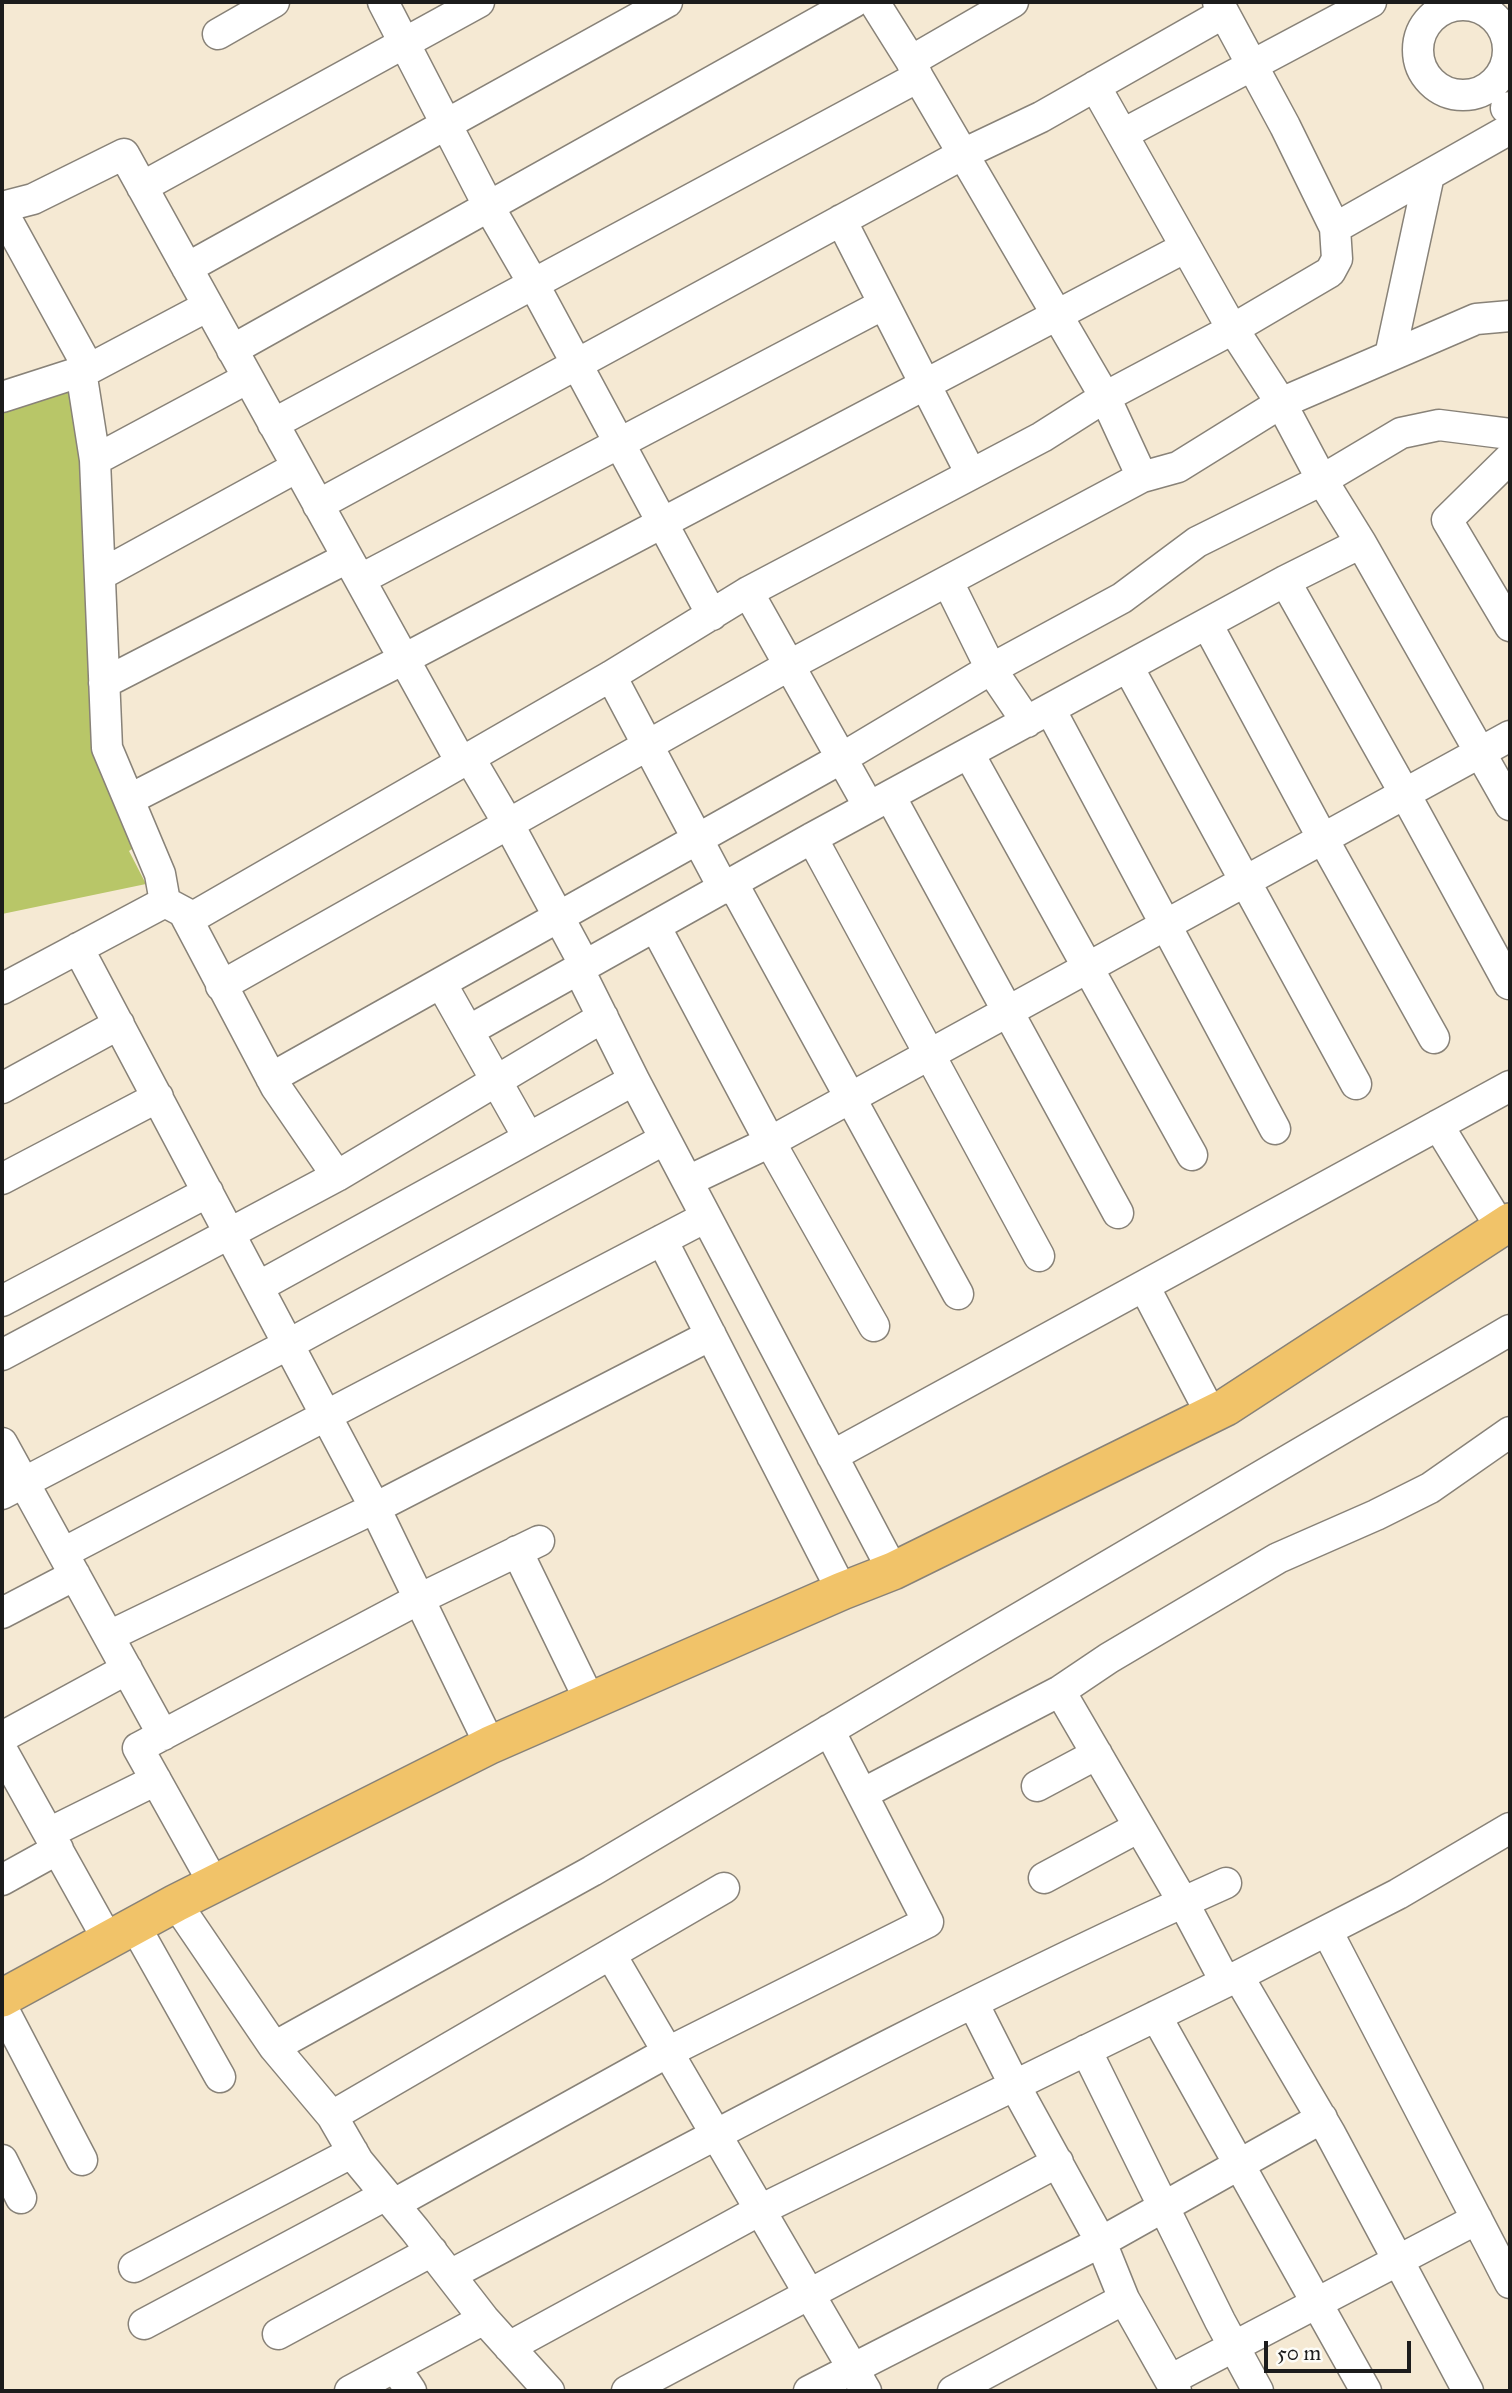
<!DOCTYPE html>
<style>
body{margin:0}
#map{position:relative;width:1512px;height:2393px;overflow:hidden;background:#f5e9d3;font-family:"IM FELL Great Primer",serif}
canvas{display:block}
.frame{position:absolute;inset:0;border:4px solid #1c1c1c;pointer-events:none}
.scale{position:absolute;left:1264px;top:2341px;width:147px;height:32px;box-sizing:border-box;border:4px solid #1c1c1c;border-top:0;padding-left:9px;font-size:21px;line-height:24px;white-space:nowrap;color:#1c1c1c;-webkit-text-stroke:5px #fdfcf7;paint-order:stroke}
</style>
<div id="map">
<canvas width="1512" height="2393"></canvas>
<div class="frame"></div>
<div class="scale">50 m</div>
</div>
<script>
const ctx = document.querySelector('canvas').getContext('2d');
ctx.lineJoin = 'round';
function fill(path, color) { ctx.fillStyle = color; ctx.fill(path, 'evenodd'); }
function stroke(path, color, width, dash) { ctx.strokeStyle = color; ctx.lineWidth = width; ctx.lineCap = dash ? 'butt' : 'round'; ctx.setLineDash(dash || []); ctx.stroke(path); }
const green = new Path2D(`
 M74,391L85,456L98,751L141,843L129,851L146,884L2,914V410Z`);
const minor = new Path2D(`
 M383,2L489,207L533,283L712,615
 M874,2L911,61L918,77L1105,397L1142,477
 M1418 50a45 45 0 1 1 90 0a45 45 0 1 1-90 0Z
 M218,34L274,2
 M911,61L1013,2
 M1095,86L1226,318L1281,403L1322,480L1361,543L1510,805
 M1506,108L1510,107
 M1123,134L1371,2
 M142,187L479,2
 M2,207L33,199L124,154L461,762
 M2,211L89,369
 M841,220L884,304
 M1335,228L1510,129
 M187,268L667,2
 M232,350L854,2
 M1390,356L1429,175
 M81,371L95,460L107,748L160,874L165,902
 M2,397L89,369L208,306
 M273,424L918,77
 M1510,458L1447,520L1510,626
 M95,460L248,378
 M318,505L963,154L1041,117L1224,13
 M100,575L297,467
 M361,579L884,304L971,474
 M1285,581L1405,794L1509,984
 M948,582L991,669L1027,722
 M748,592L869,807
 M1207,624L1323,839L1434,1038
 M1128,667L1356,1084
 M611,676L724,889
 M104,683L347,558
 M1050,709L1275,1129
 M969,754L1192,1155
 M469,757L509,825L584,964
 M890,796L1118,1213
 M130,799L404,659L1186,247
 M812,838L1039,1256
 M733,884L958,1294
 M184,913L276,1087L337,1176
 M655,926L770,1142L874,1326
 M78,948L375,1508L490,1745
 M578,968L634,1080L893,1571
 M441,983L528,1137
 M221,986L790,665L1142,477L1178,467L1281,403L1476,319L1510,316
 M2,989L165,902L193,917L611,676L748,592L1042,437L1105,397L1233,329L1330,272L1337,259L1335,228L1285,126L1218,2
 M468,1031L812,838L1285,581L1361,543
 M271,1078L842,758L991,669L1122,598L1197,542L1322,480L1401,433L1439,425L1510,434
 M2,1088L119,1024
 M1438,1125L1501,1228
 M2,1179L158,1097
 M688,1181L770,1142L1510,736
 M662,1240L842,1591
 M1144,1286L1211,1414
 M258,1287L634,1080
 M2,1301L208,1192
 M2,1355L337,1176L603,1017
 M2,1443L163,1735
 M832,1456L1510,1086
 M2,1494L289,1344L665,1139
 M517,1551L590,1701
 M63,1553L706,1217
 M2,1613L75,1575
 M109,1636L375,1508L711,1335
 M1060,1691L1183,1902L1225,1981
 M2,1737L127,1669
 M2,1750L108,1940
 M1037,1786L1097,1754
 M862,1794L1060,1691L1109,1658L1278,1558L1376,1515L1430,1488L1510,1432
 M49,1833L156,1780
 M1044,1878L1139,1827
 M2,1880L58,1849
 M214,1884L138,1748L419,1599L539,1541
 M176,1903L274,2047L332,2116L358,2161L415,2230L484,2319L549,2391
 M135,1926L220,2077
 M1327,1931L1510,2283
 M611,1955L866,2391
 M1238,1976L1330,2133L1468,2391
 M973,2003L1014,2084L1101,2242L1124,2299L1176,2391
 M2,2007L82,2160
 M1156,2016L1366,2391
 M274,2047L592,1871L946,1661L1510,1330
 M1086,2050L1220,2321L1258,2391
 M332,2116L724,1888
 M2,2160L21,2198
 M394,2204L668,2052L928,1922L829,1730
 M134,2267L353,2152
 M450,2275C706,2140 961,2001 1226,1883
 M144,2324L386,2195
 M278,2334L432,2251
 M509,2347L760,2210L1238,1976L1398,1894L1510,1828
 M395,2367L411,2391
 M1170,2380L1477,2219
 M350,2391L484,2319
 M627,2391L1058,2162
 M809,2391L1101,2242L1322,2118
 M953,2391L1124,2299`);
const major = new Path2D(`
 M2,1998L176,1903L490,1745L842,1591L893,1571L1226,1407L1510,1222`);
fill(green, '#b8c668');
stroke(minor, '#888278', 33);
stroke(major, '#888278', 40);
stroke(minor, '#fff', 30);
stroke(major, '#f1c369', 37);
</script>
